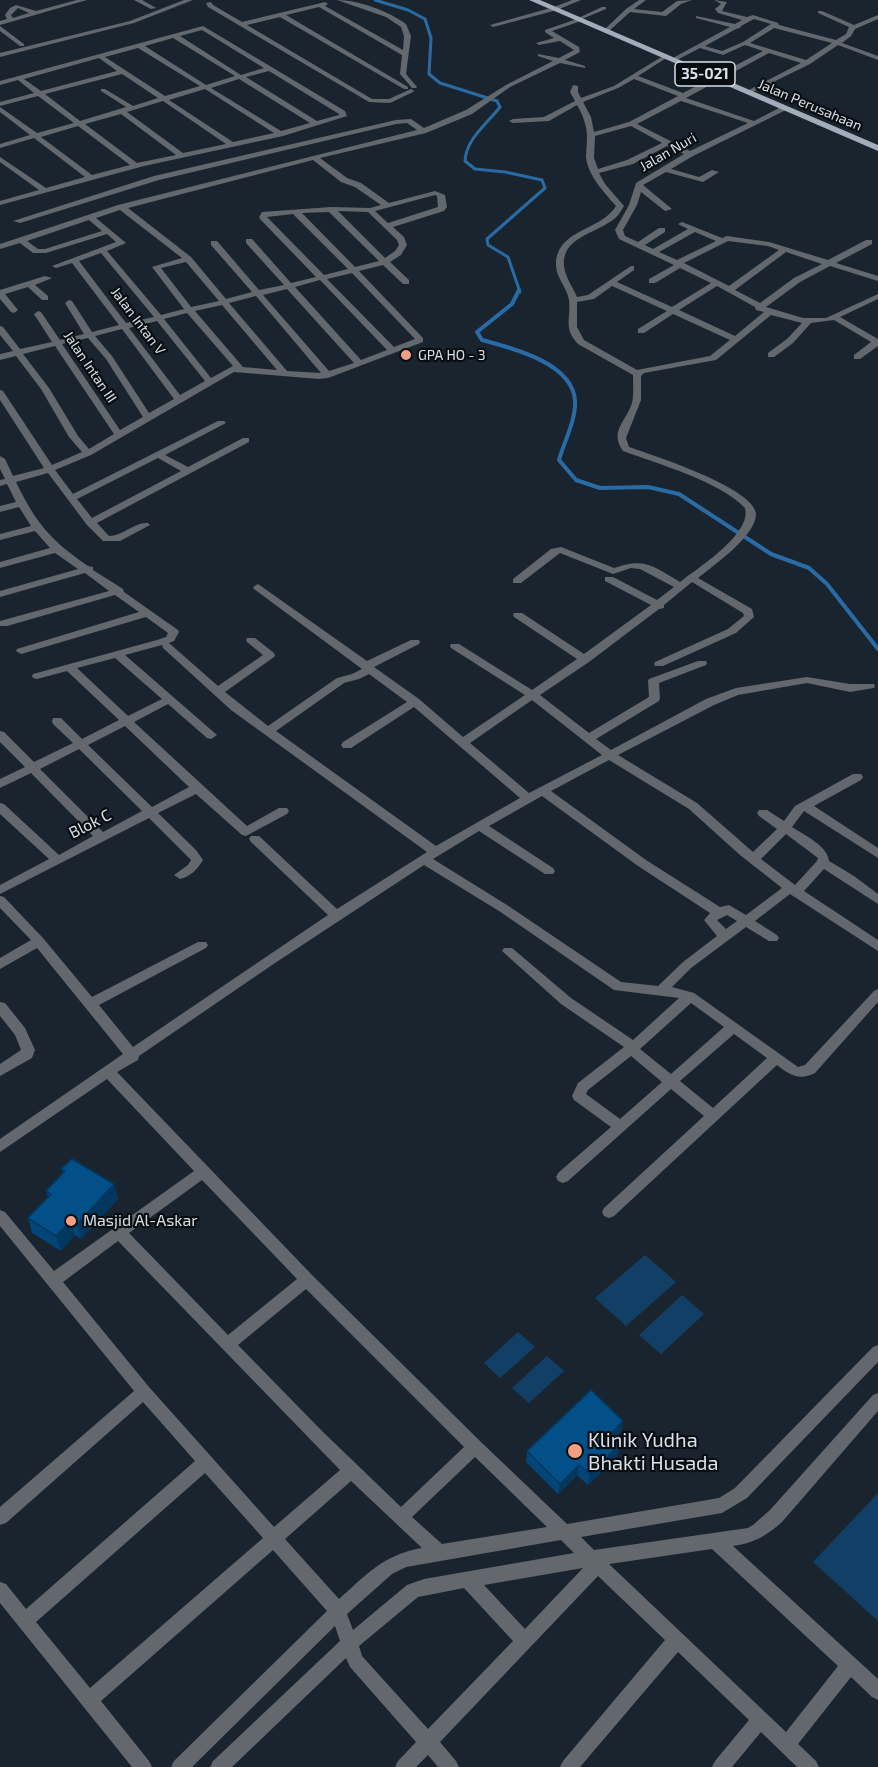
<!DOCTYPE html>
<style>
body{margin:0}
canvas{display:block;background:#19242e}
</style>
<canvas width="878" height="1767"></canvas>
<script>
const ctx = document.querySelector('canvas').getContext('2d');
ctx.lineJoin = 'round';
function fill(path, color) { ctx.fillStyle = color; ctx.fill(path, 'evenodd'); }
function stroke(path, color, width, dash) { ctx.strokeStyle = color; ctx.lineWidth = width; ctx.lineCap = dash ? 'butt' : 'round'; ctx.setLineDash(dash || []); ctx.stroke(path); }
function write(font, color, halo, rows, align = 'center') {
  ctx.font = font + ' "Exo 2",sans-serif'; ctx.lineWidth = 4.5; ctx.setLineDash([]); ctx.textBaseline = 'middle'; ctx.strokeStyle = halo; ctx.fillStyle = color; for (const [text, x, y, turn = 0] of rows) {
    ctx.save(); ctx.translate(x, y); ctx.rotate((+turn || 0) * Math.PI / 180); ctx.textAlign = isNaN(turn) ? turn : align; if (halo) ctx.strokeText(text, 0, 0); ctx.fillText(text, 0, 0); ctx.restore();
  }
}
const green = new Path2D(`
 M645,1255L676,1282L626,1326L595,1298Z
 M682,1295L704,1314L661,1354L639,1335Z
 M518,1332L535,1347L500,1378L484,1363Z
 M547,1356L564,1371L529,1403L512,1388Z
 M878,1493V1621L813,1562Z`);
const streamFar1 = new Path2D(`
 M375,0L408,10L425,19L431,38L429,74L440,83L497,101L500,107C487,124 466,139 465,161L475,169L505,172L542,180L545,188L487,239L488,245L508,257L520,292`);
const stream = new Path2D(`
 M519,290L512,304L477,332L482,340C512,348 573,363 575,401C576,420 564,442 559,460L576,480L600,488L648,487L679,494L771,554L809,568L827,584L878,649`);
const minor = new Path2D(`
 M77,0H87L0,25V21L7,19L5,15L10,8L16,5L36,11ZM18,8L29,13L13,18L11,15Z
 M134,0H142L156,8L151,9Z
 M184,0H193L134,23L0,57V53L130,21Z
 M337,0C359,0 388,11 406,24L411,36L406,74L417,87L416,88H412L400,74L402,55L319,7L286,15L408,87V89H404L280,17L247,25L372,99H389L411,89L414,91L413,92L390,103L369,102L208,7L206,3L211,2L213,5L242,22L325,2L328,4L325,6L403,50L404,36L401,27L386,17Z
 M572,0H581L557,10L493,27L490,25L554,7Z
 M639,0H646L634,9L662,12L677,1L692,0L681,4L666,16L630,12L608,32H604V30L626,9Z
 M714,0L727,2L722,11L747,17L753,15L778,23L779,25L836,40L846,34L849,27L818,13V11H822L854,25L878,15V19L855,29L851,36L842,43L878,56V60L838,45L810,64L749,94H745V92L801,63L769,53L686,98L754,121L781,107L788,109L693,156L671,169L699,177L712,170L719,172L703,182L666,172L643,185L672,209L665,211L641,192L637,205L623,230L625,236L638,242L659,228H665V232L645,245L653,249L688,229L678,224L682,222L722,238L727,236L769,242L828,260L866,240H872V244L836,263L878,276V281L830,266L800,282L766,307L803,318H826L878,294V299L840,317L878,339V346L860,359H854V355L871,342L834,320L811,323L793,343L774,357H768V353L787,339L802,323L771,315L716,360L644,373L641,376V400L626,438L629,447C652,455 755,488 756,514C756,536 714,565 698,578L752,609L754,617L736,633L663,666H655L654,664L655,662L728,629L744,616L743,613L692,582L664,605V608L659,609L589,662L540,695L589,733L649,697L648,681L649,679L698,661H706L707,663L706,665L659,683L660,698L659,701L596,739L611,750L706,699L736,688L807,677L850,684H874L875,686L874,688L850,692L807,683L738,695L714,705L618,755L697,803L753,852L777,829L759,816L757,813L759,810H767L784,821L795,806L853,774H861L863,777L861,780L814,806L878,848V858L804,811L792,827C804,835 828,846 829,861L854,876L878,894V904L824,869L804,891L878,940V951L790,894L755,921L777,935L779,938L777,941H769L746,927L691,968L672,987L694,993L798,1067L805,1065L874,991L878,989V1002L815,1073C799,1081 790,1075 777,1065L614,1216L609,1218L604,1216L602,1212L604,1208L704,1116L671,1089L568,1181L563,1183L558,1181L556,1177L558,1173L611,1127L574,1100L572,1096L578,1083L624,1047L561,1004L502,951L504,948H512L571,998L633,1040L679,998L614,990L499,911L424,865L275,963L139,1056L138,1060L117,1072L312,1275L481,1442L567,1524L719,1498L735,1488L873,1347L878,1345V1362L747,1498L722,1513L581,1537L594,1550L748,1528L753,1525L770,1510L873,1395L878,1393V1411L782,1522C766,1536 754,1543 733,1546L878,1679V1700L872,1697L851,1677L798,1744L816,1761L819,1767H797L761,1732L732,1767H712L715,1761L749,1720L678,1652L580,1767H560L563,1761L665,1640L598,1576L440,1742L456,1761L459,1767H438L428,1755L416,1767H395L398,1761L416,1742L350,1667L346,1658L232,1767H210L213,1761L340,1641L335,1626L192,1767H171L174,1761L327,1611L273,1550L101,1701L149,1761L152,1767H132L0,1603V1582L6,1584L26,1609L195,1461L143,1402L6,1523L0,1525V1507L134,1391L0,1226V1210L5,1212L54,1271L194,1171L107,1079L0,1152V1139L123,1054L37,948L0,969V958L31,940L0,908V896L4,897L43,938L92,997L198,942H206L208,945L206,948L99,1005L133,1047L328,915L251,842L249,839L251,836H259L337,909L427,852L231,710L163,648L162,645L125,655L217,735L211,739L207,738L168,704L134,722L247,826L279,808H287L289,811L287,814L246,836L242,835L196,794L158,813L196,850L203,860C197,870 191,876 180,879L174,875L188,865L191,860L149,818L0,894V885L49,859L0,814V803L4,804L59,855L93,836L31,773L0,788V779L25,767L0,742V731L4,732L34,762L73,743L53,724L52,721L53,718H61L82,739L119,720L67,671L37,679L33,678L32,676L33,674L157,640L166,637L168,633L146,617L21,654L16,651L17,649L139,612L115,595L7,626H0V621L109,591L85,573L0,597V591L78,569L55,553L0,568V562L50,548L35,531L0,540V534L31,526L19,507L0,512V506L16,502L7,484L0,486V480L5,479L0,469V456L5,459L13,476L44,468L0,400V390L3,391L52,465L82,452L69,437L41,389L16,356L0,360V354L13,351L0,335V326L3,327L20,349L52,342L34,314L38,311L41,312L60,340L84,334L65,303L69,300L72,301L92,332L119,325L72,263L56,268L52,266L116,242L107,234L46,253H33L20,243L0,249V244L118,205L417,130L407,123L396,124L159,180L20,223L13,221L154,176L396,120L411,119L424,128L466,110L506,85L553,61L538,56V54L559,58L574,50L560,41L539,45L536,43L554,38L545,32V30L574,20L602,7H606V9L582,19L581,21L552,31L579,47L580,52L565,60L585,66V68L560,63L510,87L472,114L426,133L320,158L347,178L361,183L389,203L435,191L445,195L447,207L444,211L393,227L404,237L407,245L401,255L390,262L409,280V284H403L383,265L359,271L423,338V342L328,378L319,379L234,372L91,455L55,470L73,494L218,421H224L226,423L165,455L188,467L243,438H249V442L97,523L109,536C123,536 134,522 148,523L150,525L120,541H103L87,525L48,473L16,482C36,523 50,540 88,566L93,567V570L123,589L124,592L178,630L179,632L174,641L169,643L218,686L263,655L247,642L246,640L247,638H255L274,653L275,655L274,657L225,692L268,726L337,678L352,674L362,669L254,589L253,587L258,584L367,661L411,640H419L420,642L419,644L374,667L419,699L463,737L525,695L451,648L450,646L451,644H459L532,690L577,659L514,617L513,615L514,613H522L584,654L651,605L605,581V577H613L657,600L674,587L640,569L631,568L613,574L560,553L521,583H513V579L551,549L561,547L614,568C645,557 653,566 680,582C698,568 752,534 745,508C719,481 658,464 623,451C609,431 626,422 632,403C634,394 633,384 633,375L578,344C563,328 571,319 569,300C567,287 556,278 556,265C556,229 601,231 616,206C604,192 588,176 586,157C586,151 587,144 587,137C587,126 583,115 577,105L549,121L513,123L509,121L513,119L544,117L575,101L570,92L573,85L578,86V92L581,98L614,86L663,56L668,57L638,76L683,93L763,51L745,45L723,55L700,48L675,61H671V59L730,27L696,18V16L735,24L742,20L718,13L715,9L721,4ZM754,19L771,24L743,42L722,51L705,46L736,29L740,28L741,26ZM774,28L832,43L806,60L750,43ZM634,79L678,96L629,122L594,132L591,117L583,102L618,88ZM681,101L748,123L690,151L637,124ZM631,126L662,143L627,160L598,169L594,158L595,136ZM667,146L684,154L636,183L629,205L615,230L619,239L674,265L649,279V283H655L680,268L711,283L672,307L617,282L634,270V266H631L588,295L577,297C573,287 565,277 564,266C562,239 590,235 608,223C616,219 620,213 624,206L605,184L599,173L633,164ZM313,160L341,182L355,187L381,205L370,208L331,207L262,212L259,217L260,219L316,277L291,283L252,239H246V243L284,285L259,290L217,241H211V245L252,292L226,299L191,257L128,208ZM435,195L437,196L438,207L388,223L375,211ZM120,210L182,258L152,267L184,309L161,315L107,251L126,243L96,218ZM338,211L368,212L397,240L399,245L395,251L385,258ZM329,212L379,261L355,267L302,213ZM293,214L348,269L324,275L267,217ZM89,220L102,231L45,249H38L27,241ZM695,232L716,241L677,260L659,252ZM728,241L768,246L779,250L729,286L684,263ZM786,252L822,264L794,278L760,303L735,290ZM101,253L154,317L126,323L79,261ZM186,262L219,301L191,307L161,268ZM352,273L415,339L394,347L327,279ZM320,280L387,350L361,360L295,287ZM612,286L667,311L638,329V333H644L673,314L730,340L710,356L637,370L584,340L577,327V302L594,299ZM717,286L755,307L756,310L764,312L735,336L679,310ZM287,289L354,363L329,371L263,295ZM256,296L321,373L287,371L229,303ZM222,305L277,370L243,367L195,311ZM187,313L233,366L211,378L164,319ZM157,321L205,381L180,395L129,328ZM122,329L174,399L149,413L112,356L95,336ZM88,338L106,359L143,417L120,430L62,344ZM55,346L114,434L89,449L78,436L49,388L23,354ZM158,458L181,471L92,518L77,499ZM115,658L162,699L128,716L77,668ZM369,674L407,702L343,742L341,745L343,748H351L414,707L520,798L436,846L276,731L344,683L359,679ZM532,700L602,755L529,793L470,743ZM125,726L189,787L152,807L88,745ZM79,749L142,811L103,832L40,769ZM609,760L689,809L740,855L782,888L746,915L729,905L720,907L646,860L551,791ZM542,796L638,866L710,913L704,920L717,936L683,962L658,986L621,982L507,905L433,859L479,831L545,874H553L555,871L553,868L489,826ZM786,834L818,858L817,861L795,885L761,859ZM727,915L737,921L726,929L717,920ZM691,1003L724,1027L671,1074L640,1049ZM734,1034L767,1058L713,1108L680,1081ZM631,1056L662,1082L620,1119L586,1094L588,1090ZM202,1180L297,1279L228,1335L129,1233ZM118,1241L340,1470L274,1527L149,1387L63,1282ZM306,1289L464,1447L401,1507L322,1431L238,1345ZM475,1457L547,1527L442,1544L412,1517ZM205,1473L263,1538L90,1688L36,1622ZM351,1481L422,1548C384,1554 366,1575 339,1599L285,1539ZM561,1540L574,1553L424,1579L407,1585L353,1630L347,1614L392,1574L406,1567ZM712,1549L838,1666L786,1732L609,1564ZM583,1568L525,1629L484,1585ZM464,1588L513,1641L428,1729L362,1656L359,1646L418,1597Z
 M0,26L24,44V46H20L0,31Z
 M203,26L345,111L347,116L283,136L144,166L0,205V201L39,190L0,162V157L46,188L85,177L34,138L0,148V144L30,135L0,112V107L37,133L74,123L38,96L0,106V102L34,93L18,80L0,85V81ZM202,30L264,68L241,75L180,36ZM173,38L235,76L206,85L145,46ZM138,48L200,86L165,96L105,57ZM99,58L117,71L41,91L24,79ZM269,71L339,114V115L317,121L246,77ZM122,74L158,98L133,106L105,89H101V91L126,107L80,121L45,94ZM239,79L310,123L281,131L211,88ZM205,89L274,133L233,142L169,100ZM163,101L226,144L183,153L127,112ZM121,114L176,155L137,163L85,124ZM78,126L130,165L92,175L41,137Z
 M45,276L52,278L35,285L48,296V300H42L28,287L5,294L18,310L14,313L11,312L0,299V290Z
 M0,1002L5,1003L25,1028L35,1050L32,1058L0,1076V1064L21,1050L15,1035L0,1016Z`);
const primary = new Path2D(`
 M529,0H540L878,145V151Z`);
const wall = new Path2D(`
 M61,1169L118,1199L81,1239L75,1235L61,1251L32,1233L28,1218L48,1197L46,1191L63,1173Z
 M622,1431L613,1440L619,1445L618,1455L588,1485L577,1475L558,1494L526,1462L527,1451Z`);
const shadedWall = new Path2D(`
 M114,1184L118,1199L81,1239L77,1224Z
 M71,1220L75,1235L61,1251L56,1236Z
 M623,1421L622,1431L607,1446L609,1435Z
 M619,1445L618,1455L588,1485L590,1474Z
 M579,1465L577,1475L558,1494L560,1484Z`);
const building = new Path2D(`
 M72,1159L114,1184L77,1224L71,1220L56,1236L28,1218L51,1194L46,1191L65,1171L61,1169Z
 M591,1390L623,1421L609,1435L619,1445L590,1474L579,1465L560,1484L527,1451Z`);
const markers = [
 [406,355,6,"#f39f84"],
 [71,1221,6,"#f39f84"],
 [575,1451,8,"#f39f84"]
];
const farStreetnames = [
 ["Jalan Perusahaan",810,105,23],
 ["Jalan Nuri",668,152,-30],
 ["Jalan Intan V",138,321,53],
 ["Jalan Intan III",90,367,56]
];
const farPoinames = [
 ["GPA HO - 3",418,355]
];
const shields = [
 [705,74,60]
];
const shieldNames = [
 ["35-021",705,74]
];
const streetNames = [
 ["Blok C",90,824,-27]
];
const poiNames = [
 ["Masjid Al-Askar",83,1221]
];
const nearPoinames = [
 ["Klinik Yudha",588,1440],
 ["Bhakti Husada",588,1463]
];
fill(green, '#113f66');
stroke(streamFar1, '#296ba5', 3);
stroke(stream, '#296ba5', 4);
fill(minor, '#62686d');
fill(primary, '#a2adb9');
fill(wall, '#034576');
fill(shadedWall, '#023860');
fill(building, '#035089');
stroke(building, '#023860', 1.5);
for (const [x, y, r, color] of markers) { const dot = new Path2D(); dot.arc(x, y, r, 0, 2 * Math.PI); ctx.fillStyle = color; ctx.fill(dot); stroke(dot, '#080d11', 2); }
write('14px', '#d8e0e7', '#080d11', farStreetnames);
write('14px', '#d8e0e7', '#080d11', farPoinames, 'left');
for (const [x, y, w] of shields) { const box = new Path2D(); box.roundRect(x - w / 2, y - 12, w, 24, 4.5); ctx.fillStyle = '#080d11'; ctx.fill(box); stroke(box, '#d8e0e7', 1.5); }
write('bold 15px', '#d8e0e7', null, shieldNames);
write('16px', '#d8e0e7', '#080d11', streetNames);
write('16px', '#d8e0e7', '#080d11', poiNames, 'left');
write('20px', '#d8e0e7', '#080d11', nearPoinames, 'left');
</script>
